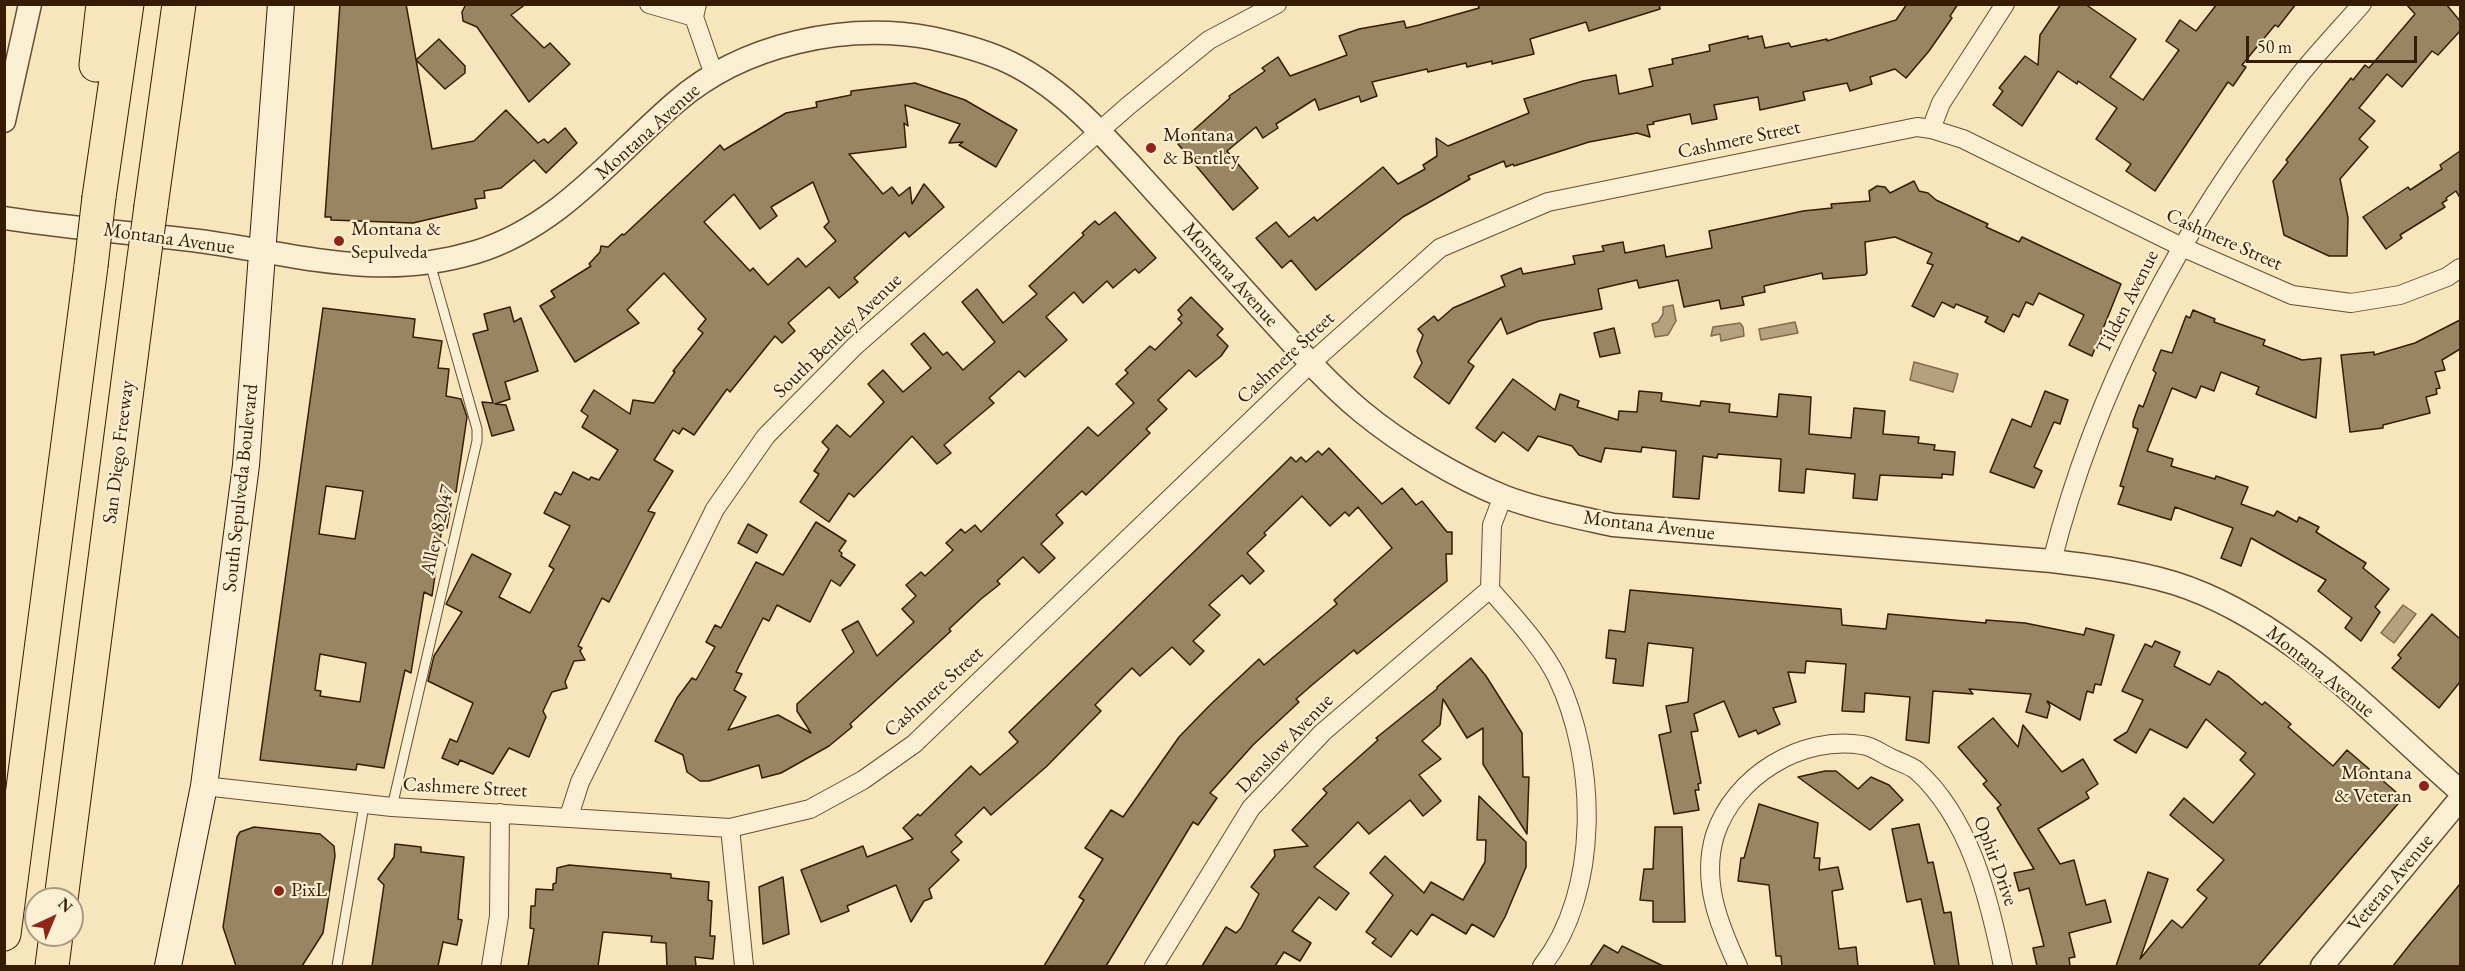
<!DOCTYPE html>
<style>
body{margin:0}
#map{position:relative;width:2465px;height:971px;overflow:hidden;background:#f7e5bc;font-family:"EB Garamond",serif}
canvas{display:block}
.frame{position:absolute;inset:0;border:6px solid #351c03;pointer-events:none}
.north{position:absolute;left:24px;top:887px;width:60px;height:60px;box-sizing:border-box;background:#faeed3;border:2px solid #ab9a80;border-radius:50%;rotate:44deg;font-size:16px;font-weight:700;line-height:24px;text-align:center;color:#351c03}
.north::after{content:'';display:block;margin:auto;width:21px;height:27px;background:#8f2418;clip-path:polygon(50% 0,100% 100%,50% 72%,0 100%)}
.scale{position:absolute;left:2246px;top:36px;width:171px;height:27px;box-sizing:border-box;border:3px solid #351c03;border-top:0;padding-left:8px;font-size:18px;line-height:21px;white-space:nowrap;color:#351c03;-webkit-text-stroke:4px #faeed3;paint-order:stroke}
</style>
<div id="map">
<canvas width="2465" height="971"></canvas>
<div class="frame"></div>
<div class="north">N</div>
<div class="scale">50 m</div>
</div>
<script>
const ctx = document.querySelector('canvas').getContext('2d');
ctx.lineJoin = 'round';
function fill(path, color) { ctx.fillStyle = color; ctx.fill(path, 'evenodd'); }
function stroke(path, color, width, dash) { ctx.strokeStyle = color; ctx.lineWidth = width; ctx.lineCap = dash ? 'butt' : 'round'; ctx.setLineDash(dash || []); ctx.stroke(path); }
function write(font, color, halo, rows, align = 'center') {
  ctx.font = font + ' "EB Garamond",serif'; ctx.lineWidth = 4.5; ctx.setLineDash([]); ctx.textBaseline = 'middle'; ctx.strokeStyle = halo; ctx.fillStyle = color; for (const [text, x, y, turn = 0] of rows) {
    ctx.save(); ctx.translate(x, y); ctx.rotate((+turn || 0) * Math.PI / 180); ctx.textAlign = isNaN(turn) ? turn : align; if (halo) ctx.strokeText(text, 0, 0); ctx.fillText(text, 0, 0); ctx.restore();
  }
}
const water = new Path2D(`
 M1673,305L1676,321L1668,335L1655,337L1652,324L1658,322L1663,314V307Z
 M1795,322L1798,333L1761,340L1759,329Z
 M1740,323L1743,327L1744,336L1721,341L1720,334L1711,336L1713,327Z
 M1914,362L1958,374L1953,392L1910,380Z
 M2403,605L2416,614L2394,643L2381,633Z`);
const building = new Path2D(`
 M340,4H406L432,149L474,141L506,110L538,143L544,139L548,143L565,128L577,143L546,173L534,160L501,188L484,191L485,198L475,199L477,208L413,223L331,220V217H325Z
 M466,4H526L511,15L544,48L550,43L570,64L529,102L477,27L463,21L462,12Z
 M1478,4H1659L1660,9L1589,31L1586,22L1530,39L1534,54L1492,64V61L1467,67L1466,63L1428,72L1427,69L1372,82L1377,96L1361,102L1359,96L1319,110L1315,99L1276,124L1278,128L1263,138L1256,127L1227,151L1258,188L1233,210L1178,144L1230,98L1229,96L1265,71L1262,68L1278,57L1290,76L1347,55L1339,36L1359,29L1404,21L1406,28L1419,25L1479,8Z
 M1907,4H1958L1950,16L1952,18L1929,51L1906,78L1895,69L1870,77L1872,84L1850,91L1847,83L1803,92L1805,100L1760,110L1758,97L1714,105L1717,119L1692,124L1690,114L1653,122L1654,124L1647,125L1650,137L1637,133L1589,142L1514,166L1513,164L1506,167L1504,161L1468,176L1470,179L1403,217L1316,290L1291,260L1282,268L1256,238L1276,222L1289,237L1314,217L1317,221L1383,167L1398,184L1425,169L1423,165L1437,156L1436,138L1448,146L1529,113L1524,99L1583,81L1616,75L1619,94L1653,86L1649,69L1673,64L1672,59L1710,51L1709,45L1748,36V39L1762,36L1765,48L1789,43L1791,47L1827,39V41L1896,20Z
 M2061,4H2085L2136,39L2110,77L2143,100L2179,50L2166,41L2180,20L2196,31L2217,4H2296L2278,27L2275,25L2242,65L2246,67L2233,86L2228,82L2155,191L2126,171L2131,164L2096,139L2117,108L2078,81L2077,84L2058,71L2022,126L1993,105L2003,91L1999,88L2025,56L2038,65L2040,35Z
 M2406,4H2446L2460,21V31L2438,55L2432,51L2402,87L2387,74L2359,108L2375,121L2359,139L2368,147L2340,179L2348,218L2347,256H2329L2284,235L2273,181L2288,162L2286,160L2351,78L2353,80L2365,65L2369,68L2415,14Z
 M439,39L465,66V73L445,89L416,60Z
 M915,83L965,100L1017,130L996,167L959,145L963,142L949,143L960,124L905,105L908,126L904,123L906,147L849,154L883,194L892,187L899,196L910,187L912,204L924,184L944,207L909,237L905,232L854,278L858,282L839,298L829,287L788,323L795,331L782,343L775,336L730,392L727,389L694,435L683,428L679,434L673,430L654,460L673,471L648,511L655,513L609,602L602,598L578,646L582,648L580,651L585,660L574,661L565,682L567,688L552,692L543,711L546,717L529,757L509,748L493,774L460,760L458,765L442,758L450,739L457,742L473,703L428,681L434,656L462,612L446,604L472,554L511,574L499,597L530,613L554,569L549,566L570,526L544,513L555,492L561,495L573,472L589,480L591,477L599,480L618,450L582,427L588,416L581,411L594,390L630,414L633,400L654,403L675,372L673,371L703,333L698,329L706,319L664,273L627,310L639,323L575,362L540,306L555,297L551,291L591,266L589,264L600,252L601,246L608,247L622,234L624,235L720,145L724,150L786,113L817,107L816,102L851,95V91ZM813,182L829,222L824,227L836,241L806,267L798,258L768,285L753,268L750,271L704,222L734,194L760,229L777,216L771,207Z
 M2460,151V198L2456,191L2446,198L2447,200L2442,203L2445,207L2400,235L2402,238L2386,249L2363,217L2408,187L2410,190L2442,169L2440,165Z
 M1914,181L1919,191L1928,193L1936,200L1988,224L1986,227L2019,242L2022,237L2121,284L2092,356L2069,345L2084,315L2039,293L2033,305L2026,302L2019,317L2013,314L2004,332L1985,322L1988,317L1956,304L1954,308L1942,302L1934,317L1912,306L1933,265L1927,263L1932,253L1895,237L1865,242L1867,273L1865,275L1823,279L1822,273L1777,283L1764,286L1765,292L1742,297L1744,305L1721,309L1719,300L1684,307L1678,280L1639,288L1637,280L1598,289L1602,309L1539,321L1507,334L1501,318L1468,362L1474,366L1449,404L1414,377L1422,363L1417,351L1423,335L1418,329L1434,316L1438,321L1453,308L1505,286L1501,276L1521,268L1523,274L1575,264L1573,256L1604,251L1602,246L1623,242L1625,253L1664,245L1666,257L1712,248L1709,231L1803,211L1832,208L1831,204L1870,201L1869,191L1877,186L1885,187L1890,193Z
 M1115,212L1156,258L1139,273L1135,269L1113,288L1107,281L1083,303L1074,292L1046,317L1067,340L1025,377L1019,371L989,398L994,403L944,445L951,453L937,464L912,436L854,497L849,493L829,522L800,502L819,474L814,471L829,449L822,442L837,425L850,437L884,402L868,384L883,370L903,392L931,368L911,344L924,333L943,355L947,352L963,370L995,342L962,302L977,289L1003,323L1037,294L1029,286L1084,235L1082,233L1095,221L1099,225Z
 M1191,297L1223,329L1217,335L1228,346L1221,356L1196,377L1189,370L1158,400L1167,409L1146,429L1150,433L1086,495L1082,491L1056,515L1063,523L1041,544L1055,558L1039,573L1023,557L997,581L1000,584L981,599L949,629L951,631L850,724L852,727L829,746L781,773L762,778L759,765L709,781H700L687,772L683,755L655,741L677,698L692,678L696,680L715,647L706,642L715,625L721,628L756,562L783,575L816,522L846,541L839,551L842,553L841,556L855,565L840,586L831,580L810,622L777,605L769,621L763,618L736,672L742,674L734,690L746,697L728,730L778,715L811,733L797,711V704L854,652L842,630L858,621L877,656L914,622L902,609L916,596L906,585L921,572L925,576L953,550L946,543L961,529L965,533L975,525L981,532L1088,427L1098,436L1134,403L1116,384L1128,373L1125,370L1150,346L1155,350L1182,323L1178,319L1182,315L1178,310Z
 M510,307L514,322L521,318L538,371L505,382L510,399L495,404L506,405L514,430L492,436L482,402L493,403L473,334L488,330L484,314Z
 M323,308L415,319L413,337L442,341L438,368L449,369L446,396L461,399L467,417L456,492H453L447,528L442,527L432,596L424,592L411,673L405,670L384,768L357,764L356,770L260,760ZM326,486L363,491L355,539L319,534ZM320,654L366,663L360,702L320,696L321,691L315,690Z
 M2193,310L2215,319L2214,322L2265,340L2263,345L2302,360L2321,358L2316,418L2256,394L2259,387L2221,372L2214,391L2201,386L2196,398L2172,388L2147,451L2173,459L2171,466L2215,479L2216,476L2248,487L2241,504L2274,516L2277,511L2297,522L2299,517L2319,527L2316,532L2366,563L2363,568L2389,589L2375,607L2380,612L2361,641L2345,628L2352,618L2318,591L2326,580L2251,538L2241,566L2221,558L2233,528L2175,507L2171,520L2118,504L2124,487L2120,486L2138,429L2133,427V422L2139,405L2143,407L2156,373L2153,370L2161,350L2172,353L2186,316L2190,318Z
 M2460,320V349L2442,360L2445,370L2435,372L2440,388L2436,389L2437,394L2426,397L2430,413L2383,425V428L2350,432L2341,355L2374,352V355L2415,343Z
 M1614,328L1620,353L1600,357L1594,333Z
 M1513,379L1555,410L1560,394L1579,401L1577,407L1618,420L1619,411L1637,412L1639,391L1662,393L1661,401L1700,406L1701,401L1730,404L1729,412L1777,417L1779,394L1811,397L1809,434L1851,438L1854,408L1885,411L1883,434L1919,437L1918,443L1935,445L1934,450L1955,452L1953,475L1942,474V478L1880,475L1877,500L1853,498L1855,474L1806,469L1804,493L1779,491L1781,459L1718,454L1717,458L1703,456L1699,499L1673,497L1676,451L1642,447L1641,452L1605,448L1601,462L1579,455L1572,446L1538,436L1528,451L1503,432L1495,442L1476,428Z
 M2045,391L2068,400L2060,424L2054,422L2034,467L2042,471L2034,488L1990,472L2012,419L2031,427Z
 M1329,448L1382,504L1402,488L1416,505L1422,501L1447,532H1452V554H1446L1447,581L1357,654L1354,650L1312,685L1296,699L1299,702L1253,745L1210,793L1217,798L1198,825L1193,822L1106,966H1044L1084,900L1079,897L1103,859L1085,848L1111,810L1123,817L1179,737L1210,705L1259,659L1264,665L1337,604L1334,600L1392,548L1358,507L1349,516L1345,512L1330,526L1302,496L1264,533L1266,535L1247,553L1264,571L1250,584L1242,575L1209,605L1220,615L1193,641L1204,651L1190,665L1172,647L1140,676L1132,668L1095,705L1101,711L1047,766L991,815L984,807L955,835L962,842L951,852L959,860L929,889L932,898L924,901L911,922L896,885L847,906L849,911L821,922L801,870L863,846L867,857L913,839L903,828L918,814L920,816L971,766L980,775L1018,742L1009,732L1281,467L1291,457L1296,462L1301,457L1306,462L1318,451L1322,455Z
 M748,524L767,535L757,553L738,543Z
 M1630,590L1841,609L1842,625L1886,629L1888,614L1986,623V620L2025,623L2084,635L2086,628L2114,635L2101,685L2095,684L2093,693L2087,691L2080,720L2047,701L2050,706L2047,718L2026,712L2031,694L1969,689L1973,694L1933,691L1929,743L1906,740L1910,697L1865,693L1864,712L1842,711L1846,664L1806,661L1805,673L1788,672L1796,702L1773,708L1780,724L1758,734L1756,730L1739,737L1724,701L1694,714L1698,731L1691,732L1701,783L1698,784L1699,790H1695L1699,810L1674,814L1659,735L1671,732L1666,706L1688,702L1693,648L1648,643L1643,686L1613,683L1616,659L1606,658L1609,630L1625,632Z
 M2432,614L2460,639V682L2439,708L2392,668L2401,658L2398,655Z
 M2155,641L2180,652L2174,666L2210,685L2218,671L2229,677L2262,705L2265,702L2277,712L2291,724L2288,727L2333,766L2347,750L2403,798L2258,966H2116L2148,872L2168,879L2140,959L2172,920L2182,928L2207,898L2197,890L2224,860L2170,815L2184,798L2213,823L2255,774L2240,760L2246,753L2206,719L2187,748L2150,729L2136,753L2114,740L2127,732L2143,700L2122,691L2145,644L2152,647Z
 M1471,658L1486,676L1522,733L1523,777H1529L1527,834L1483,764V728L1467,738L1443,699L1440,725L1422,741L1441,759L1419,775L1441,801L1423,816L1410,800L1369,834L1358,822L1314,867L1349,893L1336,910L1319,897L1292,931L1311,943L1300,961L1284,952L1275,966H1202L1226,927L1236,933L1241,928L1259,894L1251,887L1275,856L1274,850L1308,846L1292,830L1327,793L1323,789L1378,740L1376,738L1437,689V687Z
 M1993,718L2018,747L2023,725L2062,772L2083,759L2098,784L2086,792L2089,798L2038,829L2060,864L2074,860L2086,905L2105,900L2111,922L2069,933L2075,957L2069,958L2070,966H2037L2033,948L2044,946L2029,888L2019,891L2014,873L2034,869L1997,808L2001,805L1983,784L1987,781L1958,747Z
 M1825,771H1836L1858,789L1871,777L1889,785L1903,800L1870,830L1798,777Z
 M1479,796L1526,842V867L1505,917L1494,937L1472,924L1466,934L1432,914L1417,935L1411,930L1391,957L1372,943L1376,939L1366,932L1393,895L1370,873L1385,856L1424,893L1431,882L1463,900L1485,862L1486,840H1477Z
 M1759,804L1818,823L1814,858H1820L1819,870L1838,867L1843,889L1832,891L1839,949L1856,947L1858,966H1782L1781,956H1776L1769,885L1738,881L1741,858H1744Z
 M1919,824L1928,863L1933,862L1944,913L1951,912L1959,966H1935L1921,899L1907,902L1892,829Z
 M254,827L320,834L334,846L335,856L323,933L302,966H236L223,927L237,837L240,832Z
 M1655,827H1682L1685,922H1653V901L1640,900L1644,869H1653Z
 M395,844L421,847V852L464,857L458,919L462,920L457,945L443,942L438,966H372L384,885L378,879L394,857Z
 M569,865L671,874V878L709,882L708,900L712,901L710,936H715L713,959L695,957L696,966H667L666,943L651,942L652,936L603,932L598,966H528L534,929L530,928L531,906H535L536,889L553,890V884L556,883L557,868Z
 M783,877L789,934L763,944L759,887Z
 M2460,884V966H2393L2411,943Z
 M1604,945L1618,953L1622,946L1663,966H1590Z`);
const service = new Path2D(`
 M392,807L477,441V429L430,263
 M337,966L364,805`);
const minor = new Path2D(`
 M649,4L694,17
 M697,4L694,17L714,75
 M1931,129L1941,103L2005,4
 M1503,496L1492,525L1490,589C1513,616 1541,645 1557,677C1597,760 1601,891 1542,966
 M2052,561C2097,383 2186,220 2299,76C2319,51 2341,28 2362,4
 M204,786L392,807L730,828L810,809L863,780L914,744L1311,363L1440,248L1548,202L1917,127L1931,129L1963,139L2182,247L2292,295L2351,303L2400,295L2447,277L2460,268
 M569,816L580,782L715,509L766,436L855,346L1128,106L1209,40L1277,4
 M730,828L744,966
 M491,966L499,916L500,813
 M1154,966L1251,808L1323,732L1490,589
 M1738,966C1719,925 1701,881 1715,835C1734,776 1802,735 1862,745C1872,746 1882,754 1891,758C1899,762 1909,765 1916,770C1970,818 1989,898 2003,966`);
const tertiary = new Path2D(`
 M4,121L30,4
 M4,218C69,228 135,233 199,241C297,254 377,282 476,252C560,226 612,157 676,102C743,44 845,22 931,38C954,43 981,50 1002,59C1062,85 1107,139 1150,186C1188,228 1225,269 1263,311C1294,345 1325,381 1361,411C1401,444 1457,478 1505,497C1540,510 1577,517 1613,525L2052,561C2093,566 2134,571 2174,583C2286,618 2374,716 2460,791
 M2322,966L2460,799`);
const secondary = new Path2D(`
 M168,966L204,786L246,465L281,4`);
const motorway = new Path2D(`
 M96,65L103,4
 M99,197L127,4
 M151,206L179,4
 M61,899L142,273
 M4,934L91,266
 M52,966L56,935`);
const motorwayBridge = new Path2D(`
 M91,266L99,197
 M142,273L151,206`);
const markers = [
 [1151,148,6,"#8f2418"],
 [339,241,6,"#8f2418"],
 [2424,786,6,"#8f2418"],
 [279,891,6,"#8f2418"]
];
const streetNames = [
 ["Montana Avenue",648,132,-42],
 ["Cashmere Street",1739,140,-12],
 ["Montana Avenue",169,239,8],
 ["Cashmere Street",2224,240,24],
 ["Montana Avenue",1230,275,48],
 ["Tilden Avenue",2128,302,-63],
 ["South Bentley Avenue",838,336,-44],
 ["Cashmere Street",1286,358,-43],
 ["San Diego Freeway",119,452,-83],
 ["South Sepulveda Boulevard",241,488,-84],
 ["Montana Avenue",1649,526,7],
 ["Alley 82047",438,530,-77],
 ["Montana Avenue",2320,672,39],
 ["Cashmere Street",934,692,-42],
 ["Denslow Avenue",1285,744,-46],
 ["Cashmere Street",465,788,3],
 ["Ophir Drive",1995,861,70],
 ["Veteran Avenue",2391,883,-50]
];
const poiNames = [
 ["Montana",1163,136],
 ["& Bentley",1163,159],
 ["Montana &",351,230],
 ["Sepulveda",351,253],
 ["Montana",2412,774,"right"],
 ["& Veteran",2412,797,"right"],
 ["PixL",291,891]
];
fill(water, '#b5a17d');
stroke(water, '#826c4c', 1.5);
fill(building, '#9a8563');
stroke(building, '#351c03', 1.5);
stroke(service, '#664e31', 11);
stroke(minor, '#664e31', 20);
stroke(tertiary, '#664e31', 25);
stroke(secondary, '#351c03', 28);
stroke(motorway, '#351c03', 35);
stroke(service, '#faeed3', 9);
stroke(minor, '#faeed3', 18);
stroke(tertiary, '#faeed3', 22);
stroke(secondary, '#faeed3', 26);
stroke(motorway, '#f7e5bc', 33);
stroke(motorwayBridge, '#351c03', 35, []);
stroke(motorwayBridge, '#f7e5bc', 33);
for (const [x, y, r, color] of markers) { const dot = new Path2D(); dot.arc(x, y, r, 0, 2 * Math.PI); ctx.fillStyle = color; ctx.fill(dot); stroke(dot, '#faeed3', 2); }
write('20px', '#351c03', '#faeed3', streetNames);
write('20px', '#351c03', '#faeed3', poiNames, 'left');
</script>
